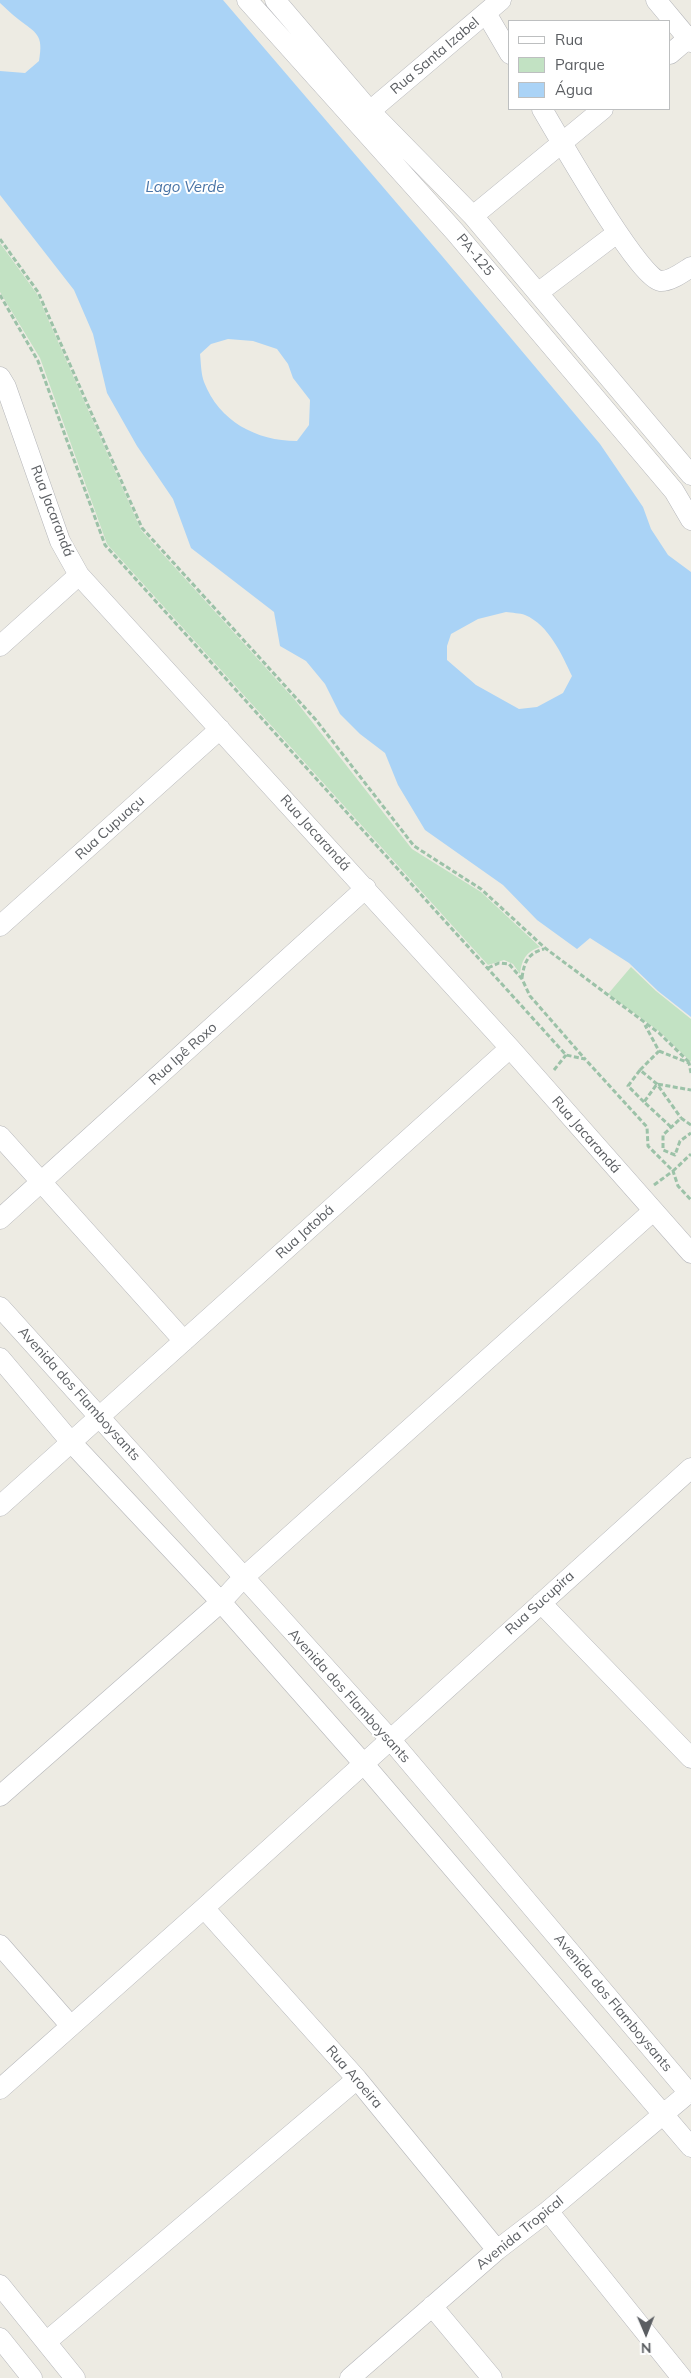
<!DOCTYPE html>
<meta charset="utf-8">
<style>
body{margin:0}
#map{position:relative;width:691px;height:2378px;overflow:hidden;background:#edebe3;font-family:Mulish,sans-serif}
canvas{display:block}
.legend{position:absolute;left:508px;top:20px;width:162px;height:90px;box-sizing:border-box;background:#fff;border:1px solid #bdbfc0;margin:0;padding:6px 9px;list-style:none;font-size:15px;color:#5b5e62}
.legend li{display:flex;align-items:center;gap:10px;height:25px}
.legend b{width:25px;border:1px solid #bdbfc0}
.north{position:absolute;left:621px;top:2308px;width:50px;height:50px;-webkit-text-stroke:4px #fff;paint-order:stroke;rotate:179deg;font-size:14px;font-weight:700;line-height:20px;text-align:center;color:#5b5e62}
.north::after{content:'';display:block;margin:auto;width:18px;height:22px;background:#5b5e62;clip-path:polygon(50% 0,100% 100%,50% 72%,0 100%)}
</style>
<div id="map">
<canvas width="691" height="2378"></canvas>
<ul class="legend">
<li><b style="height:6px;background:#fff"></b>Rua</li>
<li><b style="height:14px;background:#c2e2c3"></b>Parque</li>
<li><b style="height:14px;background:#aad3f6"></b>Água</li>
</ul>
<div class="north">N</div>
</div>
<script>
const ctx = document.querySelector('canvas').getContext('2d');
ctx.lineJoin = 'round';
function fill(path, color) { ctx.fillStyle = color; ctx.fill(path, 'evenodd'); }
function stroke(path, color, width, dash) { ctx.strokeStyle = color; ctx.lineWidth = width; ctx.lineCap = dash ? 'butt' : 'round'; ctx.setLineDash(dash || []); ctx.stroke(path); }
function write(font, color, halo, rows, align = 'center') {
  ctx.font = font + ' Mulish,sans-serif'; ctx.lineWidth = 4; ctx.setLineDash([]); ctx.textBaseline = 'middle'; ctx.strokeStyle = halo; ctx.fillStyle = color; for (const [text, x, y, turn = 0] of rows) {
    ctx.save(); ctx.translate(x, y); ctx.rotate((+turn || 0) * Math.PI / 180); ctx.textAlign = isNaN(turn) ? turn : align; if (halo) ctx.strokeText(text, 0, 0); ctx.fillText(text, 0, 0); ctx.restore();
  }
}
const green = new Path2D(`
 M0,243L37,294L141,530L295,700L412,849L481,892L540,947C526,952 522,959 520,974L513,964L504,960L488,965L107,544L40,358L0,292Z
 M631,967L656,991L691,1019V1062L660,1032L608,994Z`);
const water = new Path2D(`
 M0,0H223L442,256L600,444L643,507L651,529L668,555L691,572V1017L658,991L629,963L590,938L577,949L537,920L503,885L425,830L398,785L385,753L360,734L340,714L325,684L306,661L280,646L274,612L191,548L173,499L137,446L107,393L93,334L74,290L0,195V71L25,73L39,61C44,34 36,33 18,19C11,14 6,8 0,3ZM228,339L253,341L277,349L288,364L293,378L310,400L309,425L297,441C256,441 219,421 204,382C201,374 201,363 200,354L211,344ZM506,612C512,613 520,613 525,615C549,625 562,655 572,676L563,693L537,707L519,709L476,685L447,660V646L451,634L478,619Z`);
const path = new Path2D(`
 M0,239L38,292L142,528L316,720L414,846L481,889L545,948L659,1033L691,1064
 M0,295L38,361L105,545L566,1055L585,1059L647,1127L648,1146L673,1171L691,1154
 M488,968L499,963L509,964L522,979L530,996L585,1059
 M522,978C524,962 528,953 544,949
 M659,1051L689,1063L691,1073
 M554,1070L566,1055
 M640,1070L659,1051L645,1025
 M644,1102L628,1086L640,1070L657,1084L681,1118
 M691,1125L681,1118L663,1135V1150L675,1155L680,1141L691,1133
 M671,1127L644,1102L657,1084L691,1090
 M654,1185L673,1171L678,1186L691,1200`);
const minor = new Path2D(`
 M247,0L455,232L674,491L691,520
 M275,0L370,111L473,216L691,475
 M656,0L691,42
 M486,13L510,54
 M670,54L691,36
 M542,109C557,134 639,279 660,281C670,282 683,272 691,267
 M370,111L501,0
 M473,216L603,109
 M543,289L617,233
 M0,377L6,387L60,541L79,575L510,1048L691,1253
 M0,646L79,575
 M0,926L220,729
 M0,1136L184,1341
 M0,1219L366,888
 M0,1307L390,1739L689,2093
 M0,1358L70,1441L221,1602L363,1763L691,2147
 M0,1506L510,1048
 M541,1603L691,1758
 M0,1796L221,1602L243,1578L653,1211
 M204,1908L357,2079L497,2250
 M0,1945L70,2025
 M0,2089L204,1908L691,1468
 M548,2211L682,2378
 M0,2285L75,2378
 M432,2306L492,2378
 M0,2338L32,2378
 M46,2342L357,2079
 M350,2378L497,2250L548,2211L691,2091`);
const streetNames = [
 ["Rua Santa Izabel",435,56,-40],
 ["PA-125",475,255,50],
 ["Rua Jacarandá",52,511,69],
 ["Rua Cupuaçu",110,828,-42],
 ["Rua Jacarandá",315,833,48],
 ["Rua Ipê Roxo",183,1054,-42],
 ["Rua Jacarandá",586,1135,49],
 ["Rua Jatobá",305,1232,-42],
 ["Avenida dos Flamboysants",79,1394,48],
 ["Rua Sucupira",540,1603,-42],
 ["Avenida dos Flamboysants",349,1696,48],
 ["Avenida dos Flamboysants",613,2003,50],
 ["Rua Aroeira",354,2077,49],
 ["Avenida Tropical",520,2233,-39]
];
const waterNames = [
 ["Lago Verde",185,187]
];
fill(green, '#c2e2c3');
fill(water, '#aad3f6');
stroke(minor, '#b4b5b9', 21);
stroke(path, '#9cc2a8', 3, [5, 2.5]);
stroke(minor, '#fff', 20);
write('14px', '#5b5e62', '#fff', streetNames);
write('italic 15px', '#4974a6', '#fff', waterNames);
</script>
